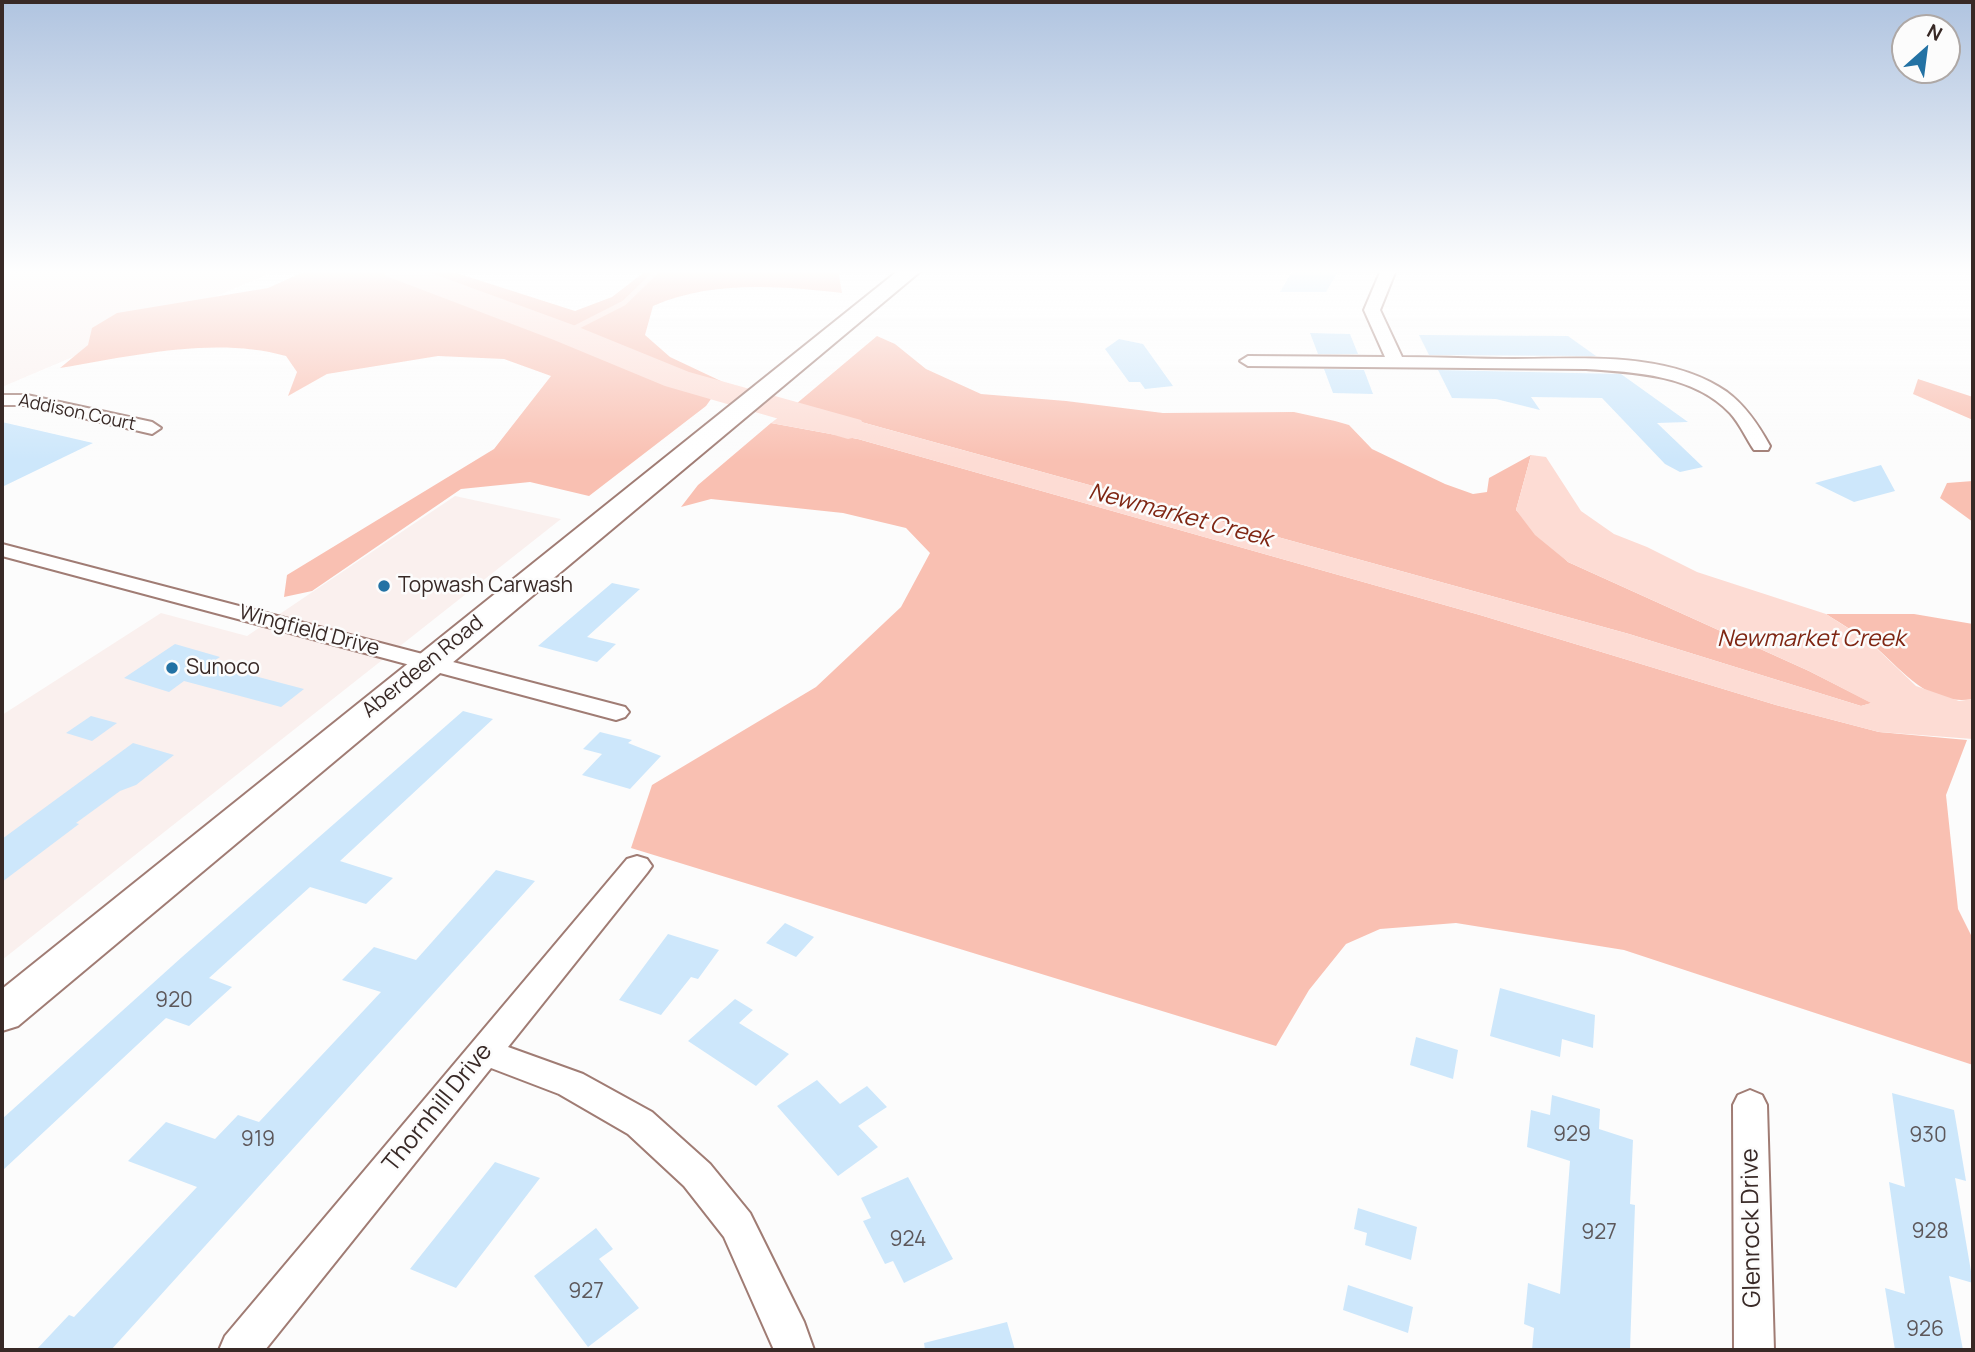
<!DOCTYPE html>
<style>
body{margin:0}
#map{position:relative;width:1975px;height:1352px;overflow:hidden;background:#fcfcfc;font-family:Manrope,sans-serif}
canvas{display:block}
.frame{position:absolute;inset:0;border:4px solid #382926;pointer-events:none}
.north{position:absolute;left:1891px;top:14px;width:70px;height:70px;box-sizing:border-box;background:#fcfcfc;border:2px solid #aea8a6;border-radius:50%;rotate:28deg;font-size:19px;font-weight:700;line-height:28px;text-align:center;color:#382926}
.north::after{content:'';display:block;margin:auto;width:24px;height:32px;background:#2372a4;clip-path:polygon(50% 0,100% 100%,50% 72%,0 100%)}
</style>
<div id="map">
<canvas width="1975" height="1352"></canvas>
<div class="frame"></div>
<div class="north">N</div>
</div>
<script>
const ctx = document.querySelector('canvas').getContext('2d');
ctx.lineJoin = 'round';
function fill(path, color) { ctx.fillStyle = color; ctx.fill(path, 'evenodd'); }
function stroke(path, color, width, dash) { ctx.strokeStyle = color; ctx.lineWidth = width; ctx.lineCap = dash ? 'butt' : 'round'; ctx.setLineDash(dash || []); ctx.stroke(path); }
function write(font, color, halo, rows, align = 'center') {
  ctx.font = font + ' Manrope,sans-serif'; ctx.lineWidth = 5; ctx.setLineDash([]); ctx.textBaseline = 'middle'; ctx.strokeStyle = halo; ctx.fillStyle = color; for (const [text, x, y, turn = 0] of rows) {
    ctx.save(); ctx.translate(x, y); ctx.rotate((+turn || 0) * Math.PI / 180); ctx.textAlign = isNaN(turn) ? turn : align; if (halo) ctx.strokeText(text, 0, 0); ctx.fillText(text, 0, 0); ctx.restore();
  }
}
const built = new Path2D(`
 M2,270H278L2,387Z
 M455,496L561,519L2,960V715L161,613L247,636Z`);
const green = new Path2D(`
 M308,270H447L575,311L612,297L647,270H842L839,275L842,293C781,286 711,280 653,306L645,335L670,357L723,382L706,406L589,496L530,482L461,489L312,591L284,597L287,575L494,449L551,376L504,359L438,356L327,374L288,396L297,372L286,356C214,336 133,356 60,368L88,345L92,328L117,313L268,288Z
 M877,336L895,344L926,369L981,394L1066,401L1163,413L1294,412L1335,421L1349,425L1372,449L1445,484L1473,494L1487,492L1489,478L1531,455L1516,510L1568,562L1809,671L1872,703L1861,706L1629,634L796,404Z
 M1918,379L1973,397V420L1913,394Z
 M771,423L858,439L1480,615L1776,705L1879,732L1967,740L1946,795L1958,909L1973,939V1065L1624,950L1456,923L1380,929L1346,944L1309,990L1276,1046L631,848L652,785L816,687L901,607L930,553L906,528L843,513L711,499L681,507L698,485Z
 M1973,481V522L1940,498L1947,483Z
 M1826,614H1914L1973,624V699C1926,706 1903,670 1872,644C1858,633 1841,624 1826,614Z`);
const water = new Path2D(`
 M796,404L1629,634L1861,706L1871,703L1809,671L1568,562L1535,535L1516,510L1531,455L1546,457L1581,511L1614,534L1647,547L1697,572L1826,614L1871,643L1916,686L1959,701L1973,699V739L1879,732L1776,705L1480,615L858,439L771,423Z`);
const stream = new Path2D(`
 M565,333L624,303L658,270`);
const river = new Path2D(`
 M382,270H423L576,326L689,372L861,420L866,428L861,436L848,439L665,386L554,340L386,276Z`);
const building = new Path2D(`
 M1293,270H1339L1326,292H1280Z
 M1310,333L1350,334L1358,354H1318Z
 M1419,335L1568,336L1596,356L1429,355Z
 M1119,339L1143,344L1173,386L1145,389L1140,382H1129L1105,349Z
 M1324,369L1364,370L1373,394L1333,393Z
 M1438,370L1621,374L1688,422L1657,423L1703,467L1680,472L1665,464L1602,398L1531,397L1540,410L1496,399L1452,398Z
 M2,422L93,443L2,487Z
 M1881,465L1895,491L1854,502L1815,483Z
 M612,583L640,589L587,637L616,644L597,662L538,646Z
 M175,644L220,657L209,664L304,689L281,707L184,681L169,692L124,678Z
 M463,711L493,719L340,861L393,878L366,904L310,887L209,978L232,987L189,1026L166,1018L2,1171V1119L182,957Z
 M91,716L117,723L92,741L66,733Z
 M600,732L632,740L628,743L661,756L630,789L582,775L602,754L583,749Z
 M133,743L174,755L136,785L120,791L76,823L79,824L2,882V839Z
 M496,870L535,881L111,1350H36L69,1315L74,1317L197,1187L128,1161L166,1122L215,1139L238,1115L259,1122L381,992L342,980L374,947L416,960Z
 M785,923L814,937L796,957L766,943Z
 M668,934L719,950L698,979L691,977L661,1015L619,1000Z
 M1500,988L1595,1015L1593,1048L1562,1039L1560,1057L1490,1036Z
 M735,999L753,1010L739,1023L789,1054L756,1086L688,1041Z
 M1416,1037L1458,1050L1453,1079L1410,1065Z
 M817,1080L840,1104L867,1086L887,1107L858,1126L878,1147L838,1176L777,1106Z
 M1892,1093L1954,1110L1966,1181L1955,1178L1973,1283L1949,1276L1963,1350H1895L1885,1288L1905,1294L1889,1182L1905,1187Z
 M1552,1095L1600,1109L1599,1129L1633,1140L1630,1204L1635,1205L1630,1350H1532L1534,1328L1524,1324L1528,1283L1560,1294L1570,1161L1527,1147L1531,1110L1550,1115Z
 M495,1162L540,1178L456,1288L410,1269Z
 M908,1177L953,1259L904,1283L893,1261L885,1264L863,1221L871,1218L861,1198Z
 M1358,1208L1417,1227L1411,1260L1365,1245L1367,1233L1354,1229Z
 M596,1228L613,1249L599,1259L639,1308L588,1347L534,1276Z
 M1348,1285L1413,1307L1408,1333L1343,1310Z
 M1007,1322L1015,1350H925L924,1343Z`);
const street = new Path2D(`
 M1381,270H1396L1380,310L1402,357C1439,357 1476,359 1514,359C1582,359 1668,351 1727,392C1746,406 1759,426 1770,446L1768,450H1754C1746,438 1740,424 1730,413C1694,375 1635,372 1586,369L1248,366L1240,361L1248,356L1385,357L1364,310Z
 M2,395H27L152,422L161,428L152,434L27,405H2Z
 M2,544L625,707L629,712L625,717L616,720L2,556Z
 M637,856L647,859L652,866L647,873L508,1047L583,1074L652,1112L710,1164L750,1213L804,1322L814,1350H774L724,1237L684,1186L628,1134L559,1094L491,1068L265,1350H219L225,1336L627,859Z
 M1750,1090L1762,1095L1767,1105L1774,1350H1734L1733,1105L1738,1095Z`);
const secondary = new Path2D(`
 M899,270H922L18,1026L2,1031V989Z`);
const markers = [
 [384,586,7,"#2372a4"],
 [172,668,7,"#2372a4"]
];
const farStreetnames = [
 ["Addison Court",77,413,12]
];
const poiNames = [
 ["Topwash Carwash",398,586],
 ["Sunoco",186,668]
];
const streetNames = [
 ["Wingfield Drive",309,631,15],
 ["Aberdeen Road",423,667,-39]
];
const nearNumbernames = [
 ["920",174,1001],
 ["929",1572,1135],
 ["930",1928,1136],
 ["919",258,1140],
 ["928",1930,1232],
 ["927",1599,1233],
 ["924",908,1240],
 ["927",586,1292],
 ["926",1925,1330]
];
const waterNames = [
 ["Newmarket Creek",1180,516,15],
 ["Newmarket Creek",1811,640]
];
const nearStreetnames = [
 ["Thornhill Drive",438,1108,-51],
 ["Glenrock Drive",1752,1228,-91]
];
fill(built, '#faf0ee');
fill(green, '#f9c0b2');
fill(water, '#fddcd4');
stroke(stream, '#fddcd4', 5);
fill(river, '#fddcd4');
fill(building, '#cde7fb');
stroke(street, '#a07c74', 4);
stroke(secondary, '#a07c74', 4);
fill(street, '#fff');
fill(secondary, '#fff');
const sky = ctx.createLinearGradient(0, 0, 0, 460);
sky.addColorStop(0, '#b0c4e0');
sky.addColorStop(0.59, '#fefefe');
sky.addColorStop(1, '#fefefe00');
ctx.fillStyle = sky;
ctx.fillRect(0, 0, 1975, 460);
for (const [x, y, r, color] of markers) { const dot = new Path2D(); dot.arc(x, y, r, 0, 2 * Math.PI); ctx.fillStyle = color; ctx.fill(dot); stroke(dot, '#fcfcfc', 2.5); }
write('18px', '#382926', '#fcfcfc', farStreetnames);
write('21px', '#382926', '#fcfcfc', poiNames, 'left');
write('21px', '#382926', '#fcfcfc', streetNames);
write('21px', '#5d585b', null, nearNumbernames);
write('italic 23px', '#7f2613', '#fcfcfc', waterNames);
write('24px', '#382926', '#fcfcfc', nearStreetnames);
</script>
